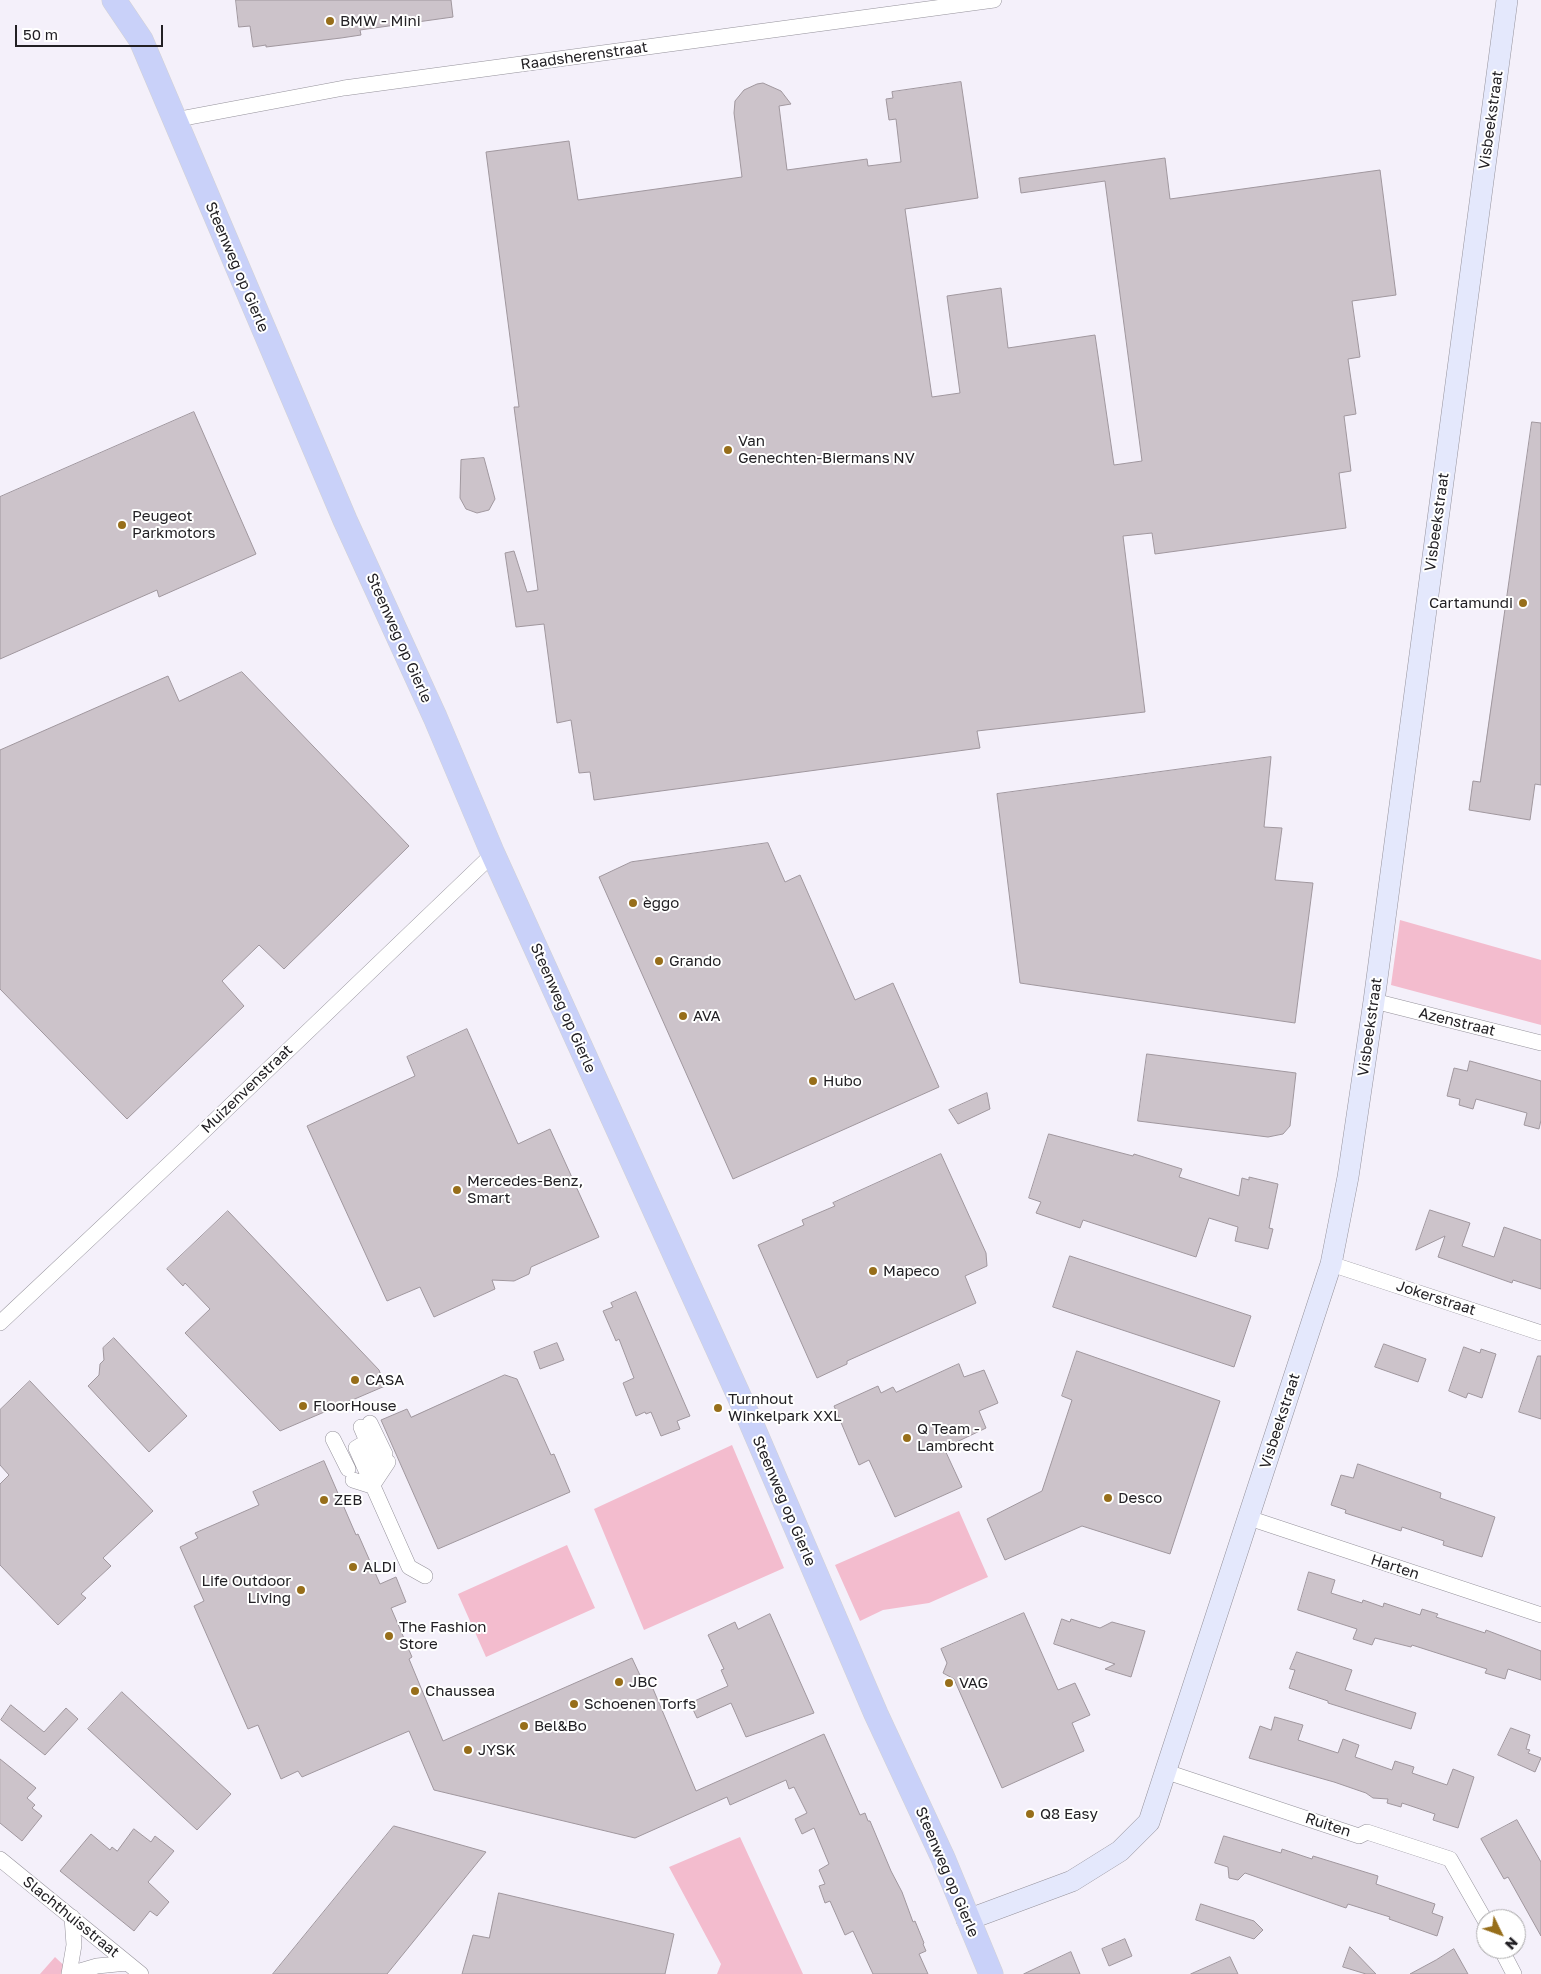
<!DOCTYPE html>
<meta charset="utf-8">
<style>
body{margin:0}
#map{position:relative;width:1541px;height:1974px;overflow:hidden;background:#f4f0fa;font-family:"Golos Text",sans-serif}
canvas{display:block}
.north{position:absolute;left:1476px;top:1909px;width:50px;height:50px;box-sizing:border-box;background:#fff;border:1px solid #a7a6a7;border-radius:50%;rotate:132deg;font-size:14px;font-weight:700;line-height:20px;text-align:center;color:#222024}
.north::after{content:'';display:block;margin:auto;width:18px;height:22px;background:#976e1a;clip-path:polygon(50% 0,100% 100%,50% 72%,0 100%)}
.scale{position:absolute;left:15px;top:25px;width:148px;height:22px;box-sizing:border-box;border:2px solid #222024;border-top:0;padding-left:6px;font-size:15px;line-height:18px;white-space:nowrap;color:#222024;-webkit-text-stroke:4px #fff;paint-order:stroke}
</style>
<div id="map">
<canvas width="1541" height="1974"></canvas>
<div class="north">N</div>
<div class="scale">50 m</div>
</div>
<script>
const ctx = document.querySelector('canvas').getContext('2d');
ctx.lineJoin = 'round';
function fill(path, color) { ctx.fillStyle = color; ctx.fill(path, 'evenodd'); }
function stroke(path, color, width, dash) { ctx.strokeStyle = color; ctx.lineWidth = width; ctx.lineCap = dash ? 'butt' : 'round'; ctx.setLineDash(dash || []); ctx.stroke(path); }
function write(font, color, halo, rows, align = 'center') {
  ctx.font = font + ' "Golos Text",sans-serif'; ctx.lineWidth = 4; ctx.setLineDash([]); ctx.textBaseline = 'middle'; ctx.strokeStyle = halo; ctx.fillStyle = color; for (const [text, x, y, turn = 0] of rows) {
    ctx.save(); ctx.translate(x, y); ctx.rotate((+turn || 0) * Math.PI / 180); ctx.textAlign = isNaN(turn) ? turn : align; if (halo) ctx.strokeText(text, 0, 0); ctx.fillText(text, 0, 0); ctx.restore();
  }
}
const green = new Path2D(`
 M1400,920L1541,960V1025L1391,985Z
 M732,1445L784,1568L644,1630L594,1509Z
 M959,1511L988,1577L929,1603L883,1610L860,1621L835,1565Z
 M567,1545L595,1608L486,1657L458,1594Z
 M740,1837L803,1974H717L721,1964L669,1867Z
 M55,1957L73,1974H40Z`);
const building = new Path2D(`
 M236,0H451L453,17L360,30L361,35L341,38L266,47V45L253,47L250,26L239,27Z
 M961,82L978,198L905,209L932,397L960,393L947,296L1001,288L1008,348L1095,335L1114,465L1142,461L1105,181L1021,193L1019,178L1165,158L1170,199L1380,170L1396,295L1352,301L1360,357L1348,359L1356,414L1344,416L1351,471L1339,473L1346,528L1155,554L1152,533L1123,536L1145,712L977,731L980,748L594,800L590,772L579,773L571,720L557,723L544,624L516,627L505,553L514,551L527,592L538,590L514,407H519L486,152L569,141L578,200L742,177L734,113L735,101L744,90L757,84L763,83L781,91L791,104L779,106L787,170L867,159L868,166L901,162L896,119L889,120L886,99L893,98L892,92Z
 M194,412L256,554L159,597L157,590L0,659V497Z
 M1532,422L1541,423V785L1535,784L1530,820L1469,810L1473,781L1480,782Z
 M484,458L495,499L489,510L477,513L466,509L460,498L461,460Z
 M242,672L409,846L284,969L259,945L222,981L244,1006L127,1119L0,989V750L168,676L179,701Z
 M1271,757L1264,827L1282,828L1275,880L1313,883L1295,1023L1020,983L997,794Z
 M768,843L785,882L800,875L855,1000L893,983L939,1087L733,1179L599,877L631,862Z
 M467,1029L518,1144L550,1129L599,1237L531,1267L529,1274L514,1281L492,1280L495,1289L434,1317L420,1287L387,1301L307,1126L415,1076L407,1057Z
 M1147,1054L1296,1073L1290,1126L1283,1134L1268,1137L1138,1121Z
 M1470,1061L1541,1081V1120L1539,1129L1524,1125L1527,1113L1476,1099L1473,1109L1459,1105L1460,1099L1447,1096L1454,1068L1467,1071Z
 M987,1093L990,1109L958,1124L949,1110Z
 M1049,1134L1133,1156L1134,1154L1182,1169L1179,1177L1239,1196L1242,1178L1249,1180V1177L1278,1184L1269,1228L1273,1229L1268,1249L1235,1241L1238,1227L1209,1218L1196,1257L1083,1220L1080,1228L1036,1213L1041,1202L1029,1198Z
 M941,1154L986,1253L987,1266L965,1276L976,1303L847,1361V1364L817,1378L758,1245L804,1225L802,1220L835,1206L833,1203Z
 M1430,1210L1470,1223L1462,1246L1494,1257L1504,1227L1541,1240V1289L1513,1280L1512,1283L1438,1257L1445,1236L1416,1250Z
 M228,1211L379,1370L385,1386L280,1431L185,1333L210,1309L185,1283L183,1286L167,1269Z
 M1070,1256L1251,1316L1234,1367L1053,1307Z
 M636,1292L690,1416L677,1421L680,1429L661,1436L651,1412L646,1414L645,1412L636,1416L623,1383L634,1378L619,1339L616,1341L603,1311L613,1307L611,1303Z
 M114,1338L187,1416L149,1452L88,1386L99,1375L100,1364L104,1360L103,1348Z
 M557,1343L564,1360L540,1369L534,1352Z
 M1384,1344L1426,1359L1418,1382L1375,1367Z
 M1464,1347L1480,1353L1481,1349L1496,1354L1482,1398L1468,1393L1466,1398L1449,1391Z
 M1077,1351L1220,1401L1170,1554L1082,1526L1005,1560L987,1519L1042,1491L1072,1400L1062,1396Z
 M1538,1356H1541V1419L1519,1412Z
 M959,1364L964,1377L984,1370L998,1403L979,1411L986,1428L944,1448L962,1487L895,1517L869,1460L859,1465L834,1406L878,1386L881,1393L893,1387L896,1392Z
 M505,1375L517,1379L551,1455L554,1454L570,1492L438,1549L381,1420L407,1409L411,1417Z
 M30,1381L153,1511L103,1558L111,1566L81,1594L86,1598L58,1625L0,1565V1484L9,1475L0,1465V1410Z
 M324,1461L356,1535L358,1534L380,1584L396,1577L406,1602L391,1608L412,1657L409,1659L443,1741L632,1658L645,1686L651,1684L696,1791L824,1734L860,1815L865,1813L868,1821H870L891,1871L902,1892L913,1922L915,1921L924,1943L923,1944L926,1951L919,1954L928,1974H873L853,1931L845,1935L830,1901L825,1903L819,1886L825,1884L819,1870L829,1864L814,1828L802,1834L795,1819L807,1813L794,1787L789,1789L786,1780L730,1805L727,1797L635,1838L434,1790L409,1731L302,1777L298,1771L281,1779L258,1725L248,1729L205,1631L194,1606L204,1601L180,1547L198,1538L195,1533L259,1505L253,1492Z
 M1358,1464L1441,1493L1440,1498L1495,1517L1482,1557L1443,1545L1444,1541L1402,1527L1401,1531L1345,1513L1346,1510L1331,1505L1341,1475L1353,1478Z
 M1309,1572L1335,1580L1331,1593L1362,1603L1363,1600L1383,1607L1384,1603L1420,1615L1422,1609L1438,1614L1436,1617L1485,1633L1486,1630L1541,1651V1680L1508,1669L1505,1679L1485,1673L1487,1669L1412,1645L1411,1647L1375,1638L1372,1645L1353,1639L1357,1629L1298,1610Z
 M1024,1613L1058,1690L1075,1683L1090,1715L1072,1723L1084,1751L1002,1788L954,1679L943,1673L947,1663L941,1649Z
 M770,1614L814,1713L746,1737L731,1703L697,1718L690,1703L728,1686L721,1670L724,1669L708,1635L735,1622L738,1629Z
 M1062,1619L1070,1622L1071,1619L1100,1628L1112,1622L1145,1631L1131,1677L1105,1669L1115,1664L1054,1644Z
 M1297,1652L1352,1670L1345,1690L1416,1713L1411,1729L1328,1703V1701L1289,1688L1295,1670L1290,1669Z
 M122,1692L231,1794L197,1830L88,1729Z
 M11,1705L44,1732L66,1708L78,1719L45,1755L1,1720Z
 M1275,1717L1303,1725L1298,1740L1338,1753L1343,1739L1359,1745L1355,1757L1392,1770L1395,1761L1414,1767L1412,1773L1447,1785L1453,1769L1474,1777L1458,1828L1433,1820L1435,1814L1402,1803L1401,1807L1387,1803L1388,1799L1373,1798L1366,1793L1334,1782L1249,1758L1260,1726L1271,1730Z
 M1511,1728L1530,1735L1526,1749L1530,1750L1528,1753L1541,1758L1535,1772L1498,1755Z
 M0,1759L36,1788L27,1798L35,1805L32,1808L42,1816L22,1841L0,1823Z
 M1517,1820L1541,1862V1936L1508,1877L1504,1879L1481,1839Z
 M394,1826L486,1852L387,1974H273Z
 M134,1829L151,1842L155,1836L174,1851L148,1882L169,1902L157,1916L150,1911L134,1931L60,1871L91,1834L110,1850L112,1847L117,1851Z
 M1224,1836L1281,1853L1282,1849L1312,1859L1313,1856L1378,1876L1376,1884L1435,1904L1432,1913L1443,1917L1437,1936L1389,1919L1390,1917L1348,1904L1346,1908L1245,1873L1238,1880L1229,1878L1228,1867L1215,1863Z
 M499,1893L674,1934L665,1974H462L473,1935L489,1938Z
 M1201,1904L1254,1921L1263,1930L1254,1939L1196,1920Z
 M1125,1939L1132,1956L1109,1966L1102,1949Z
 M1350,1947L1376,1974H1366L1343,1967Z
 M1454,1949L1468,1974H1410L1436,1960Z
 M1071,1952L1080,1974H1024Z
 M1230,1957L1238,1974H1191Z`);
const street = new Path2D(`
 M174,120L344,88L994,0
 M1374,1001L1541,1043
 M1331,1264L1541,1333
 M0,1323L185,1149L493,854
 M370,1423L385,1454
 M361,1427L378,1467L373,1469L361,1445L356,1448L409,1567L425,1576
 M333,1439L348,1469
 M353,1480L372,1486L388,1462
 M1249,1518L1541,1615
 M1164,1771L1359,1836L1367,1832L1450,1859L1486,1922
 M0,1859L141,1974
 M1501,1949L1514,1974
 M69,1974L74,1945L72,1917
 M70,1974L97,1966L127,1963`);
const secondary = new Path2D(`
 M967,1920L1072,1881L1120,1851L1149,1822L1331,1264L1348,1177L1374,1001L1507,0`);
const primary = new Path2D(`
 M114,0L141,40L345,520L435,717L493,854L749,1418L876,1714L943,1858L991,1974`);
const markers = [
 [330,21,5,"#976e1a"],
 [728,450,5,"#976e1a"],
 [122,525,5,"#976e1a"],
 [1523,603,5,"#976e1a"],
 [633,903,5,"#976e1a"],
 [659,961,5,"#976e1a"],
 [683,1016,5,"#976e1a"],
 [813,1081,5,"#976e1a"],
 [457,1190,5,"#976e1a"],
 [873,1271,5,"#976e1a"],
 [355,1380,5,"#976e1a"],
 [303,1406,5,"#976e1a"],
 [718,1408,5,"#976e1a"],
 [907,1438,5,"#976e1a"],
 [1108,1498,5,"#976e1a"],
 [324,1500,5,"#976e1a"],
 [353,1567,5,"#976e1a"],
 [301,1590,5,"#976e1a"],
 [389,1636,5,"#976e1a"],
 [619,1682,5,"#976e1a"],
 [949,1683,5,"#976e1a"],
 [415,1691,5,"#976e1a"],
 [574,1704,5,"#976e1a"],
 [524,1726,5,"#976e1a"],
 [468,1750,5,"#976e1a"],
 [1030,1814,5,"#976e1a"]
];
const poiNames = [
 ["BMW - Mini",340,21],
 ["Van",738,441],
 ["Genechten-Biermans NV",738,458],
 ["Peugeot",132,516],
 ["Parkmotors",132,533],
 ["Cartamundi",1513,603,"right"],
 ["èggo",643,903],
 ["Grando",669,961],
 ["AVA",693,1016],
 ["Hubo",823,1081],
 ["Mercedes-Benz,",467,1181],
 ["Smart",467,1198],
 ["Mapeco",883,1271],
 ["CASA",365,1380],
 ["Turnhout",728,1399],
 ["Winkelpark XXL",728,1416],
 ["FloorHouse",313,1406],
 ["Q Team -",917,1429],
 ["Lambrecht",917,1446],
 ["Desco",1118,1498],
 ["ZEB",334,1500],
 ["ALDI",363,1567],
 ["Life Outdoor",291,1581,"right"],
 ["Living",291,1598,"right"],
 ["The Fashion",399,1627],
 ["Store",399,1644],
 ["JBC",629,1682],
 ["VAG",959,1683],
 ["Chaussea",425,1691],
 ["Schoenen Torfs",584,1704],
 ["Bel&Bo",534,1726],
 ["JYSK",478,1750],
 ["Q8 Easy",1040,1814]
];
const streetNames = [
 ["Raadsherenstraat",584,56,-8],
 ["Visbeekstraat",1491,120,-82],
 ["Steenweg op Gierle",237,267,67],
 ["Visbeekstraat",1437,522,-82],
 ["Steenweg op Gierle",399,638,66],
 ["Steenweg op Gierle",563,1008,66],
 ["Azenstraat",1457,1022,14],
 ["Visbeekstraat",1370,1027,-82],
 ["Muizenvenstraat",247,1089,-44],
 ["Jokerstraat",1436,1298,18],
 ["Visbeekstraat",1280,1421,-72],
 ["Steenweg op Gierle",784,1501,67],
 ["Harten",1395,1567,18],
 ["Ruiten",1328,1825,18],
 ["Steenweg op Gierle",947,1872,67],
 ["Slachthuisstraat",71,1917,39]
];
fill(green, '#f3bcce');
fill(building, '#ccc3ca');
stroke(building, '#a0979e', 1);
stroke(street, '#95929b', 16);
stroke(secondary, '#95929b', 22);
stroke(primary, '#d3d2d3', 25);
stroke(street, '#fff', 15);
stroke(secondary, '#e4e8fc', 21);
stroke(primary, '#c9d1f9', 24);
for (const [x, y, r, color] of markers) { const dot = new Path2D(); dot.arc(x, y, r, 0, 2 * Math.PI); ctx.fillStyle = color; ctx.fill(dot); stroke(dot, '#fff', 2); }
write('15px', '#222024', '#fff', poiNames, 'left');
write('15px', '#222024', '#fff', streetNames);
</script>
